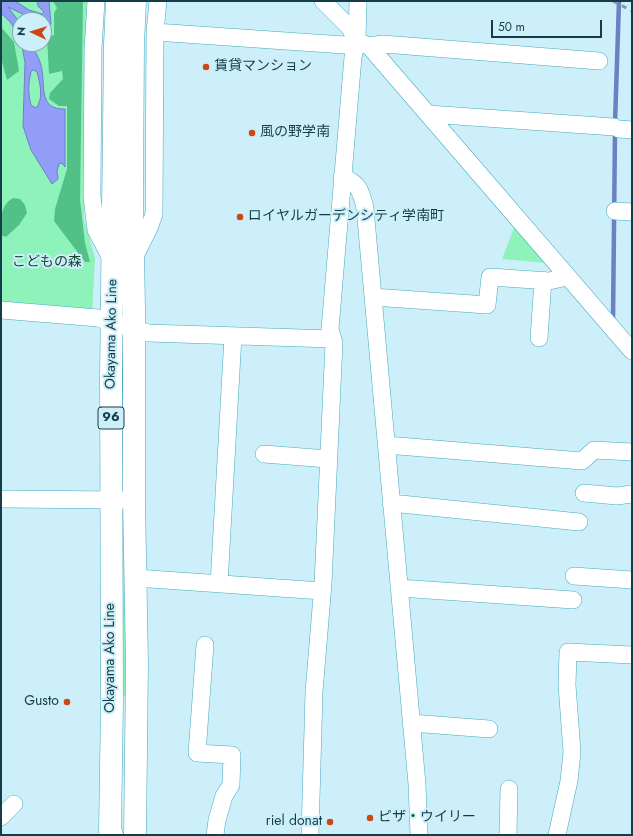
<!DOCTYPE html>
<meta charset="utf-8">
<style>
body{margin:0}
#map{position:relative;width:633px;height:836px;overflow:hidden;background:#cceff9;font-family:Jost,sans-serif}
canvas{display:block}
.frame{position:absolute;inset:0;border:2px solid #143d48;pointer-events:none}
.north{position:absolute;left:12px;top:12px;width:40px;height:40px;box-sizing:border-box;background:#cceff9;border:1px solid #82a8b2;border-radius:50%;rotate:274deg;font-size:11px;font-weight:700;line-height:16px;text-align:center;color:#143d48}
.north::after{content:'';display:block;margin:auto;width:14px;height:18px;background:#cd4614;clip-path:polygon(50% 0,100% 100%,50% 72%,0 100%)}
.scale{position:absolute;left:491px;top:20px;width:111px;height:18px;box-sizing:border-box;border:2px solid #143d48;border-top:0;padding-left:5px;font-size:12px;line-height:14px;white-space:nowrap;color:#143d48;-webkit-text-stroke:3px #cceff9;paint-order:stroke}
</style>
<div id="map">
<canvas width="633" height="836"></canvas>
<div class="frame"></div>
<div class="north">N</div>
<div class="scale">50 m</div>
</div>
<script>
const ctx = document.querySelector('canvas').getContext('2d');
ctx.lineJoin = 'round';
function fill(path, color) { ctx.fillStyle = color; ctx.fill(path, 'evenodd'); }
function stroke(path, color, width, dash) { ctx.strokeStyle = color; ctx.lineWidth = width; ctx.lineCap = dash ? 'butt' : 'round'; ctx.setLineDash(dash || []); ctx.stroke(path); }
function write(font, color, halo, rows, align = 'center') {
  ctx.font = font + ' Jost,"Noto Sans JP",sans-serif'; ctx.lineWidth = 4; ctx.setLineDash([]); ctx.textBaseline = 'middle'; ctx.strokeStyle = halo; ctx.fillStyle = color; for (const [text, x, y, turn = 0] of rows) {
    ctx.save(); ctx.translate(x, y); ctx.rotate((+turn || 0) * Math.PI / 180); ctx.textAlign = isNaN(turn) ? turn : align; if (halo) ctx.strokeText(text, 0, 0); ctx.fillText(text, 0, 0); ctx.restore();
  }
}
const green = new Path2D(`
 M1,1H87L84,219L95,258L92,313L1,304ZM20,20H44V44H20Z
 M515,225L546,263L502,259Z
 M123,513H125L127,697L120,695V515Z`);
const forest = new Path2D(`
 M53,1H83L80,200L85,243L90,262H85L54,221L55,209L67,169V106H59L49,99L50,93L63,79L62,71L49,74L47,38L54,35V13L57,8Z
 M1,27L14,42L19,71L7,80L1,58Z
 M13,198L20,199L25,205L27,213L19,225L6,237L1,235C1,220 0,205 13,198Z`);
const water = new Path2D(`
 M1,1H15L29,10L42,14L44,12L38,6L37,1H49L51,24L48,26H44V20H35L8,7L20,23V38L11,23L1,13Z
 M22,44H32C35,52 41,61 42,70C45,87 39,110 65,109V167L62,163L59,164L57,171L58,179L52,184L31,150L23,126L25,63ZM34,70L37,72C40,83 44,99 36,108L31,105C28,95 28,83 31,72Z`);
const stream = new Path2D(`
 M615,123L619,1
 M613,321L615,131`);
const street = new Path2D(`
 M96,1L93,49L92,197L96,230L112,260
 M323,1L350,28L357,41L369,46L632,351
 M155,32L344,45L357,41
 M369,46L383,44L599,61
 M428,114L614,127
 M619,129L632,130
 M342,177C359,183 361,191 365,208L417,784L419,835
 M615,211L632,212
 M133,260L149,228L154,214L155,32L158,1
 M373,297L487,305L490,277L549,281L567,277
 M1,310L98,318L148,333L332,339
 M539,338L543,280
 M386,445L582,461L594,450L632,452
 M264,454L328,459
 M584,493L617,496L632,494
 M1,499L124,500
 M391,503L579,522
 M574,576L632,580
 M136,578L322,591
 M219,584L233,336
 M399,588L573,600
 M205,645L197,753L232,755L231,785L224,796L217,820L215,835
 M411,723L489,729
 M1,817L14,804
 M310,835L314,692L323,584L334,343L330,329L353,57L357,41L358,1
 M508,835L509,789
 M557,835L569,781L572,752L567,685L568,652L632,655`);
const primary = new Path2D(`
 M112,835L110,831L112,701L111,375L115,44L117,1
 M135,835L137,664L134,500V308L132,198L133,45L135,1`);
const rail = new Path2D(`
 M613,1L632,11`);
const markers = [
 [206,67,4,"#cd4614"],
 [252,133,4,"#cd4614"],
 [240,217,4,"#cd4614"],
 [67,702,4,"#cd4614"],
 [370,818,4,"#cd4614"],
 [330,822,4,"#cd4614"]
];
const shields = [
 [111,418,26]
];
const shieldNames = [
 ["96",111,418]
];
const poiNames = [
 ["賃貸マンション",214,67],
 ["風の野学南",260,133],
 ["ロイヤルガーデンシティ学南町",248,217],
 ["Gusto",59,702,"right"],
 ["ピザ・ウイリー",378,818],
 ["riel donat",322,822,"right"]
];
const parkNames = [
 ["こどもの森",47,263]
];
const streetNames = [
 ["Okayama Ako Line",112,334,-89],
 ["Okayama Ako Line",111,658,-90]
];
fill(green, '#8ef3ba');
fill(forest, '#52c187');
fill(water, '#929df8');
stroke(water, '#6c80c3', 1);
stroke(stream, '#6c80c3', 4.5);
stroke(street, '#46a9c2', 18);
stroke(primary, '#46a9c2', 23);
stroke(street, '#fff', 17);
stroke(primary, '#fff', 22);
stroke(rail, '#799fa9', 3, [5, 5]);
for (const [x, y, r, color] of markers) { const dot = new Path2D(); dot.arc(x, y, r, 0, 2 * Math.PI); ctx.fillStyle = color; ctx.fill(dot); stroke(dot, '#cceff9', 1.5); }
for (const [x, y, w] of shields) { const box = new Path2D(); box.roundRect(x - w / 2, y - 11, w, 22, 3); ctx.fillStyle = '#cceff9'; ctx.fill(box); stroke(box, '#143d48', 1); }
write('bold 13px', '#143d48', null, shieldNames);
write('14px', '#143d48', '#cceff9', poiNames, 'left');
write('14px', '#17452d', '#cceff9', parkNames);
write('14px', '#143d48', '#cceff9', streetNames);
</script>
